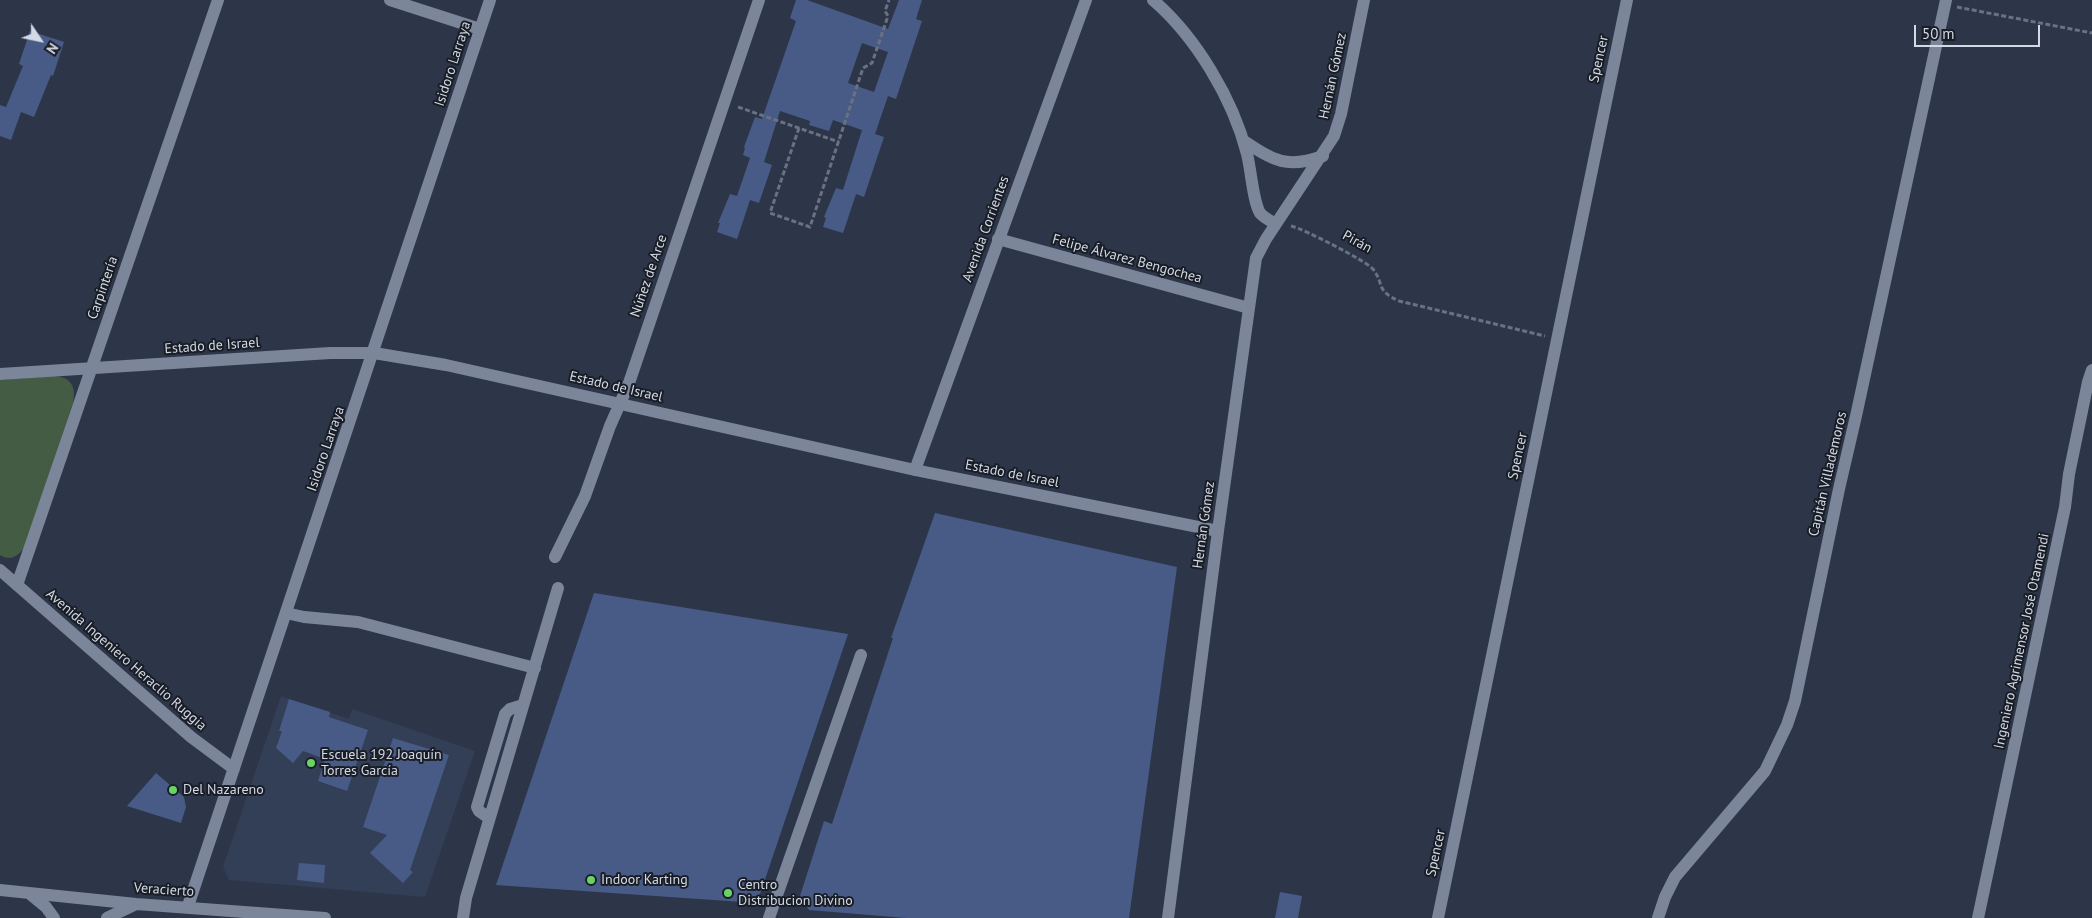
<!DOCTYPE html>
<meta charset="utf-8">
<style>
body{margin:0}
#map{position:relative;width:2092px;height:918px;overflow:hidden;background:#2d3649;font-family:"PT Sans",sans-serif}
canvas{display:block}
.north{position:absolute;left:15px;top:15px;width:50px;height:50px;-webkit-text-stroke:4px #191d26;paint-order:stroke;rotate:124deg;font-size:14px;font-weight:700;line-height:20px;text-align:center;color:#d3d9e5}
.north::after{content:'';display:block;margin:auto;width:18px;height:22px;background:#d3d9e5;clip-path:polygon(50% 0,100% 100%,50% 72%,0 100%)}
.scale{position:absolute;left:1914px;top:25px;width:126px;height:22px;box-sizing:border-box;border:2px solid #d3d9e5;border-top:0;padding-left:6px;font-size:15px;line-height:18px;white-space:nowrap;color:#d3d9e5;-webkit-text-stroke:4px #191d26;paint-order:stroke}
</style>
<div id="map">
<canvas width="2092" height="918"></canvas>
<div class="north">N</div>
<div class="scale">50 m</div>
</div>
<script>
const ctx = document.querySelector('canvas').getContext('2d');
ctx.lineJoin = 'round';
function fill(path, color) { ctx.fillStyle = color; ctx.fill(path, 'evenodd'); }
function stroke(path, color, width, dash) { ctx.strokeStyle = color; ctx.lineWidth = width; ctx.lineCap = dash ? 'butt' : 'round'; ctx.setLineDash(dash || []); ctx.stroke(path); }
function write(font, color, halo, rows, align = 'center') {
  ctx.font = font + ' "PT Sans",sans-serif'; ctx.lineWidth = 4; ctx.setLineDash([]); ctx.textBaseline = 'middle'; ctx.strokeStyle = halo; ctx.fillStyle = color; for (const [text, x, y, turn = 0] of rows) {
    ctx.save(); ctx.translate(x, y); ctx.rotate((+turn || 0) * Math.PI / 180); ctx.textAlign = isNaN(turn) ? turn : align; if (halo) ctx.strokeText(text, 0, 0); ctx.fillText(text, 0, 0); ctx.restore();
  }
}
const built = new Path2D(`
 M281,696L349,719L352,709L475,751L425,897L229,880L223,867Z`);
const green = new Path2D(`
 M54,376C71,377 76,386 73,403L24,548C17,557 10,561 0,555V380Z`);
const building = new Path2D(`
 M796,0H807L888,29L899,0H922L916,19L922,21L896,99L888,96L875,134L884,137L864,197L856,194L843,233L823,227L826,218L824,217L836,188L843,190L862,130L833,120L829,131L809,125L810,121L780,111L764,162L772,165L759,203L750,200L737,239L717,232L720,223H718L730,194L737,196L750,158L743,155L745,148L744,147L755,117L762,119L796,21L790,18ZM862,43L888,52L874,92L848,83Z
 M30,31L64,42L53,76L51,75L34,117L21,112L11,140L0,136V105L6,107L23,66L19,64Z
 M935,513L1177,567L1129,918H906L809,910L800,896L824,821L832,824L893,638H891Z
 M594,593L848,634L757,903L496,885Z
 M289,699L330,712L329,717L368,730L347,791L318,781L325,759L303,751L293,763L276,748L282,731H279Z
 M393,738L449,755L410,870L413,872L403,883L370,853L387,835L363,827Z
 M156,773L184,797L186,807L181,823L127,806Z
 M299,863L325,865L324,883L297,880Z
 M1280,892L1302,896L1298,918H1275Z`);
const path = new Path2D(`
 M1957,7L2092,33
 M738,107L839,142
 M799,128L770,213L810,227L863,68L872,63L888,16L885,11L889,0
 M1291,226C1304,229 1366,261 1373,269C1385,285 1375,290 1399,301L1545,336`);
const minor = new Path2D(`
 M390,0L480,29
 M1153,0C1196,37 1233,99 1247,154C1251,169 1253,202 1260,213C1264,218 1271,221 1276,224
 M1244,141C1274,161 1287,169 1323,156
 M998,239L1249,308
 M0,374L330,353H374L446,365L915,470L1218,531
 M915,470L1086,0
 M555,557L585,496L610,426L629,383L759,0
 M0,570L191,737L234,769
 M17,585L218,0
 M286,613L304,617L358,622L535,668
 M489,818L479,811L477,807L505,714L510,709L523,705
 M0,890L136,904L325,918
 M29,893L46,907L54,918
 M188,906L490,0
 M107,918L136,904
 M463,918L466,898L558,588
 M769,918L861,655
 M1168,918L1218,531L1256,258L1266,239L1334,136L1341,114L1364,0
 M1438,918L1627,0
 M1658,918L1665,897L1675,877L1765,771L1787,725L1795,701L1839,489L1856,416L1946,0
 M1978,918L2065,507L2069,474L2088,382L2092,370`);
const markers = [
 [311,763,5,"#68d465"],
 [173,790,5,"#68d465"],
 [591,880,5,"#68d465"],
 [728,893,5,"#68d465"]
];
const streetNames = [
 ["Spencer",1599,59,-78],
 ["Isidoro Larraya",453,64,-72],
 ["Hernán Gómez",1333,76,-78],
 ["Avenida Corrientes",986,229,-70],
 ["Pirán",1357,242,29],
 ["Felipe Álvarez Bengochea",1127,259,15],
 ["Núñez de Arce",649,276,-71],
 ["Carpintería",103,288,-71],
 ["Estado de Israel",212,346,-4],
 ["Estado de Israel",616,387,13],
 ["Isidoro Larraya",326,449,-71],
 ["Spencer",1518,456,-78],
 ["Estado de Israel",1012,474,11],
 ["Capitán Villademoros",1828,474,-77],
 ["Hernán Gómez",1204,525,-82],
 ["Ingeniero Agrimensor José Otamendi",2022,641,-78],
 ["Avenida Ingeniero Heraclio Ruggia",126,660,41],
 ["Spencer",1436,853,-78],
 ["Veracierto",164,890,4]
];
const poiNames = [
 ["Escuela 192 Joaquín",321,755],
 ["Torres García",321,771],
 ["Del Nazareno",183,790],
 ["Indoor Karting",601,880],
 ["Centro",738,885],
 ["Distribucion Divino",738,901]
];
fill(built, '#333e57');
fill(green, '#445c43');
fill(building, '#485b87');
stroke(path, '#697182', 3, [5, 2.5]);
stroke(minor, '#7c869b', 12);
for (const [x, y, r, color] of markers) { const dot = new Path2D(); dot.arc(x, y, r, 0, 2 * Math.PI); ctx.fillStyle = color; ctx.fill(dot); stroke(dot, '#191d26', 2); }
write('14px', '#d3d9e5', '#191d26', streetNames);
write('14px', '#d3d9e5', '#191d26', poiNames, 'left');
</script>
